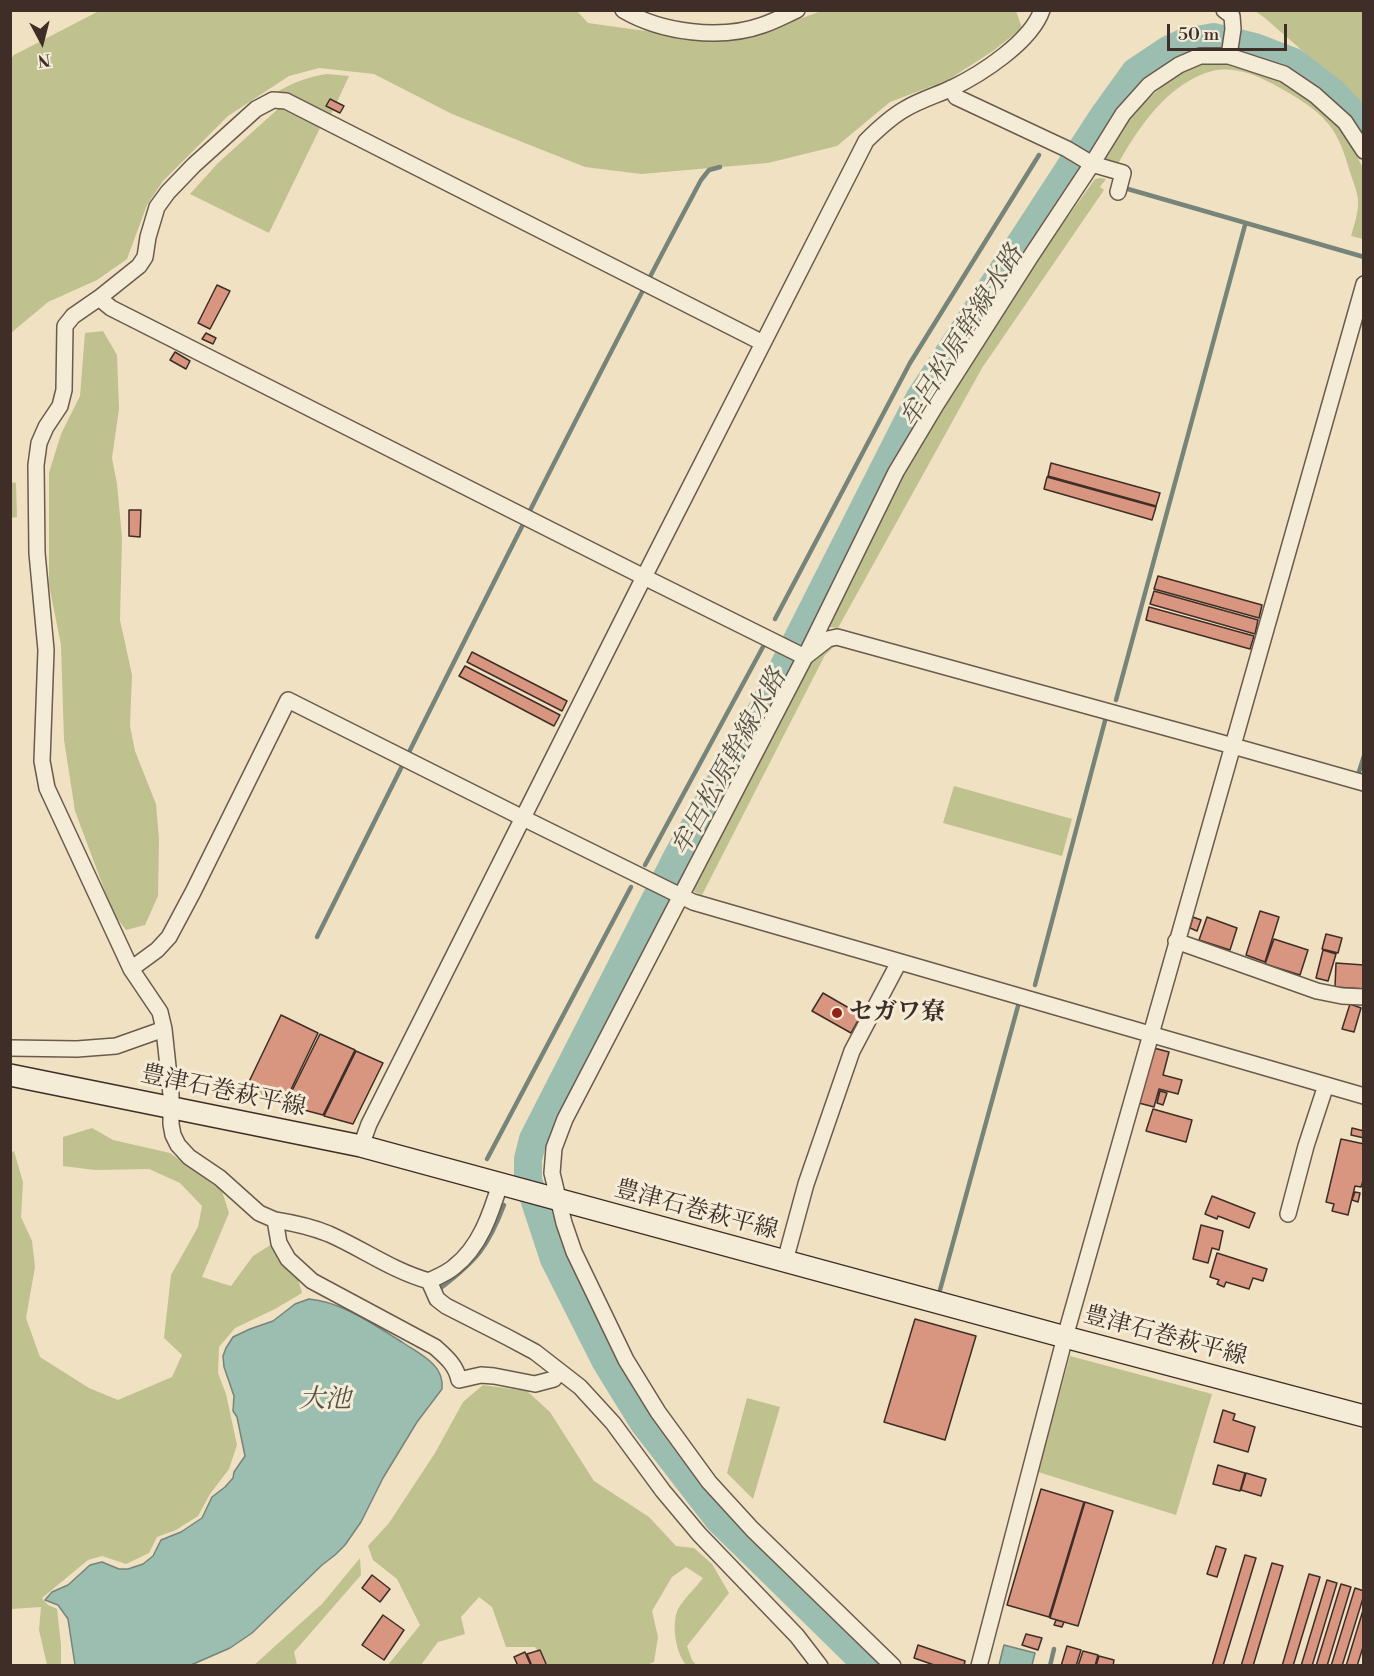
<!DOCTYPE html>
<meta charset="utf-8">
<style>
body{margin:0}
#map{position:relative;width:1374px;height:1676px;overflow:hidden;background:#f0e1c2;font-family:"Libre Bodoni",serif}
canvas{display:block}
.frame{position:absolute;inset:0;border:12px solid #3e2e27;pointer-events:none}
.north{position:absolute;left:12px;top:12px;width:60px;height:60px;-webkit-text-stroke:4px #f5ecd7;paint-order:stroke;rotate:173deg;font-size:16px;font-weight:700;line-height:24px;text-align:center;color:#3e2e27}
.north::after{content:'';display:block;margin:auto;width:21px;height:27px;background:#3e2e27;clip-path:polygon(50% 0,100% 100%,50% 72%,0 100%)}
.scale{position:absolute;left:1167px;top:24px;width:120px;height:27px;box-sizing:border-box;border:3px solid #3e2e27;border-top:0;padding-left:8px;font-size:18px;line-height:21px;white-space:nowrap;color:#3e2e27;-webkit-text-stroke:4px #f5ecd7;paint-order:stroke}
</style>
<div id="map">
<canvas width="1374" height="1676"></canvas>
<div class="frame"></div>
<div class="north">N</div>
<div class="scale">50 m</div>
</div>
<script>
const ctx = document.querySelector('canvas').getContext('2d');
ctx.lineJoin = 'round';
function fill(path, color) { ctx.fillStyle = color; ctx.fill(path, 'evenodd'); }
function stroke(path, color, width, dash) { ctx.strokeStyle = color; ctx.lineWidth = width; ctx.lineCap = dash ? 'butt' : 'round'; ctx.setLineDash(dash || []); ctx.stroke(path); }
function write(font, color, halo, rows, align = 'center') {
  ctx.font = font + ' "Libre Bodoni","Noto Serif JP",serif'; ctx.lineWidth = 6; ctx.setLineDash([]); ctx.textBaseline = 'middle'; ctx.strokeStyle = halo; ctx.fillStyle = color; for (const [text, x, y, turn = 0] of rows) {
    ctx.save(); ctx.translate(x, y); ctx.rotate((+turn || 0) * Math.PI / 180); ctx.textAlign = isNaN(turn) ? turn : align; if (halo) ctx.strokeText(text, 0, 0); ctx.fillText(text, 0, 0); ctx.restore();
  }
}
const green = new Path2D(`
 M576,10L588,23L710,40L780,26L824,10L1016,11L1022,28L993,51L948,80L890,102L837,146L768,163L641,174L585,167L452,114L374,74L319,68L289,76L228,116L163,181L147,205L127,259L97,280L48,302L11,333V59L14,55L99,11Z
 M1255,11H1363V104L1265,18Z
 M1227,61L1275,77L1296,89L1323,110L1345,134L1363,168V239L1351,236C1354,225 1359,211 1358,200C1357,190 1352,179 1349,169C1346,159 1343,149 1338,139C1326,113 1298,98 1273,84C1254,74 1234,66 1212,71C1169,83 1140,125 1119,162L1111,165L1102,159L1127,119L1174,75L1193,64Z
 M327,74L349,76L337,102L344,106L340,113L333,110L329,118L277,92C294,82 307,77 327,74Z
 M279,108L320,128L269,233L190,194L218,163Z
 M1100,178L1106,179L1100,187L1104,190L982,368L838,628L829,627L828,622L899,482L937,415L1031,268L1095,179Z
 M103,331L117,355L119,409L112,458L117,484L122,537L120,620L132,675L130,726L135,751L156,804L159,839L158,896L145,925L126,930L113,913L75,811L64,740L61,645L49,585V473L61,434L80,396L85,333Z
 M10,482L16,483L17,517L11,518Z
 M837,644L825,655L702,895L695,892L692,887L808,662Z
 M954,786L1072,819L1062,856L943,823Z
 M92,1128L113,1140L170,1153L222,1191L229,1213L202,1277L231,1286L253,1256L272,1244L298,1279L302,1293L275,1309L235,1328L219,1347L218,1373L226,1394L237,1445L229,1469L210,1494L198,1516L176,1530L157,1537L149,1553L126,1564L102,1556L88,1560L42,1598L48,1605L57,1609L61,1645V1665H47L39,1630L41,1607L11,1609V1153L14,1151L23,1182L21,1217L32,1241L35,1267L26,1318L40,1357L89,1388L118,1400L172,1377L182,1355L164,1338L171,1275L198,1227L202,1206L180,1183L149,1169L95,1170L63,1166V1137Z
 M1070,1356L1212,1394L1176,1515L1038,1472Z
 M483,1385L527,1391L550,1412L594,1481L649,1517L676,1546L694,1548L712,1564L729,1593L687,1646L692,1660L696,1665H686C676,1653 671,1625 678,1609C683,1600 696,1587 703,1578L686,1567L672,1577L652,1611L658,1637L654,1662L644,1666L548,1665L535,1647H506L492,1607L479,1597L461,1617L465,1634L438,1642L421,1665H388L420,1625L397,1579L373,1560L368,1546L389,1523L435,1453L463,1402Z
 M747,1398L780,1407L753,1499L727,1473Z
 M360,1558L361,1575L294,1652L297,1665H254L322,1604Z`);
const water = new Path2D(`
 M309,1299C343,1302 374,1325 402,1342C412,1349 424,1355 433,1364C440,1371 443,1379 442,1389L417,1422L383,1478L361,1522L345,1545L335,1555L322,1565L252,1633L230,1648L191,1665H75L68,1619L58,1605L45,1600L52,1592L68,1585L90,1565L102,1562L119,1569H128L143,1564L153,1556L161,1540L181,1532L202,1518L212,1497L225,1487L233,1478L234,1472L245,1456L237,1417L233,1411L234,1396L224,1367L223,1356L226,1348L233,1337L250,1329L273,1321L295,1304Z
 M1004,1645L1035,1653L1032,1665H999Z`);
const stream = new Path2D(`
 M1121,187L1364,257
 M775,619L910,363L1039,155
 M1116,700L1245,225
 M1358,775L1364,756
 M645,865L764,645
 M317,937C443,684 568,430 701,180L709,170L720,167
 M1035,985L1106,717
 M487,1159L631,887
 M442,1287C477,1260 488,1247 504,1205
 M940,1290L1018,1006
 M1050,1666L1054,1649`);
const river = new Path2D(`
 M868,1666L718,1519L643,1422L606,1362L554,1259L528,1180V1159L533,1139L678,855L761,711L919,399L1104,115L1135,72L1168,50L1185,42L1214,37L1255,47L1294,62L1333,92L1364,125`);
const building = new Path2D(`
 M330,99L344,106L340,113L326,106Z
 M217,285L230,291L210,329L198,323Z
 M206,333L216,338L213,344L202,339Z
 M175,352L190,361L186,369L170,360Z
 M1051,463L1160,493L1156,506L1048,476Z
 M1047,477L1156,507L1152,520L1044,489Z
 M129,510H141L140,537L129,536Z
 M1158,576L1262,605L1259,618L1154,589Z
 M1154,591L1258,620L1255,634L1150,604Z
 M1149,607L1254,636L1250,649L1146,620Z
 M472,652L567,701L562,711L467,662Z
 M465,666L560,715L554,726L459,676Z
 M1260,911L1279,917L1265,962L1246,955Z
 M1193,917L1201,920L1197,931L1190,928Z
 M1207,917L1237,928L1230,950L1199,940Z
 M1326,934L1342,938L1338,953L1322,949Z
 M1274,939L1308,950L1300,975L1265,964Z
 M1323,950L1336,954L1328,981L1316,978Z
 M1336,963L1364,965V989L1335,987Z
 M823,993L861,1015L851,1033L812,1011Z
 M1350,1004L1361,1008L1354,1032L1342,1029Z
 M281,1015L318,1033L284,1104L244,1092Z
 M320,1034L355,1050L323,1115L285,1105Z
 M1154,1048L1169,1052L1163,1075L1182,1080L1178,1094L1159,1089L1154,1107L1139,1103Z
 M356,1051L383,1063L353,1124L324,1116Z
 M1160,1091L1167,1093L1163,1105L1157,1103Z
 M1153,1109L1192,1120L1186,1142L1146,1131Z
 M1352,1128L1364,1131V1138L1351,1135Z
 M1341,1139L1364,1144V1178L1361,1187L1355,1186L1348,1215L1332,1211L1334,1204L1326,1202Z
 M1355,1192L1360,1193L1358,1202L1352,1200Z
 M1212,1196L1255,1213L1249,1228L1218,1216L1217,1219L1205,1214Z
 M1201,1225L1223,1231L1219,1250L1212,1248L1208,1263L1193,1259Z
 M1217,1253L1267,1269L1263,1281L1253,1278L1249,1289L1226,1282L1224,1287L1217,1284L1219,1280L1210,1277Z
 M915,1319L976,1336L945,1440L884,1422Z
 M1223,1410L1235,1414L1233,1420L1255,1427L1248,1452L1214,1442Z
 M1218,1465L1245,1473L1240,1491L1213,1484Z
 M1246,1473L1266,1479L1261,1496L1241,1490Z
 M1041,1489L1084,1502L1049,1617L1007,1605Z
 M1085,1502L1113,1511L1078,1626L1050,1618Z
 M1216,1546L1226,1549L1217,1577L1207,1574Z
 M1245,1555L1256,1558L1223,1666H1212Z
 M1272,1563L1283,1566L1253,1666H1241Z
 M1309,1574L1320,1577L1293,1666H1282Z
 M372,1575L390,1589L380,1602L362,1588Z
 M1327,1580L1337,1583L1312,1666H1301Z
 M1341,1584L1351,1587L1327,1666H1316Z
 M1355,1588L1364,1591V1595L1342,1666H1331Z
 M1364,1607V1644L1357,1666H1346Z
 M383,1615L404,1630L384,1660L362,1645Z
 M1056,1620L1064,1622L1062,1627L1054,1625Z
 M1026,1634L1042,1638L1038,1650L1022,1645Z
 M918,1645L965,1661L964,1666H937L914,1658Z
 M1067,1646L1081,1650L1076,1666H1061Z
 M540,1650L547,1666H532L527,1654Z
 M1083,1651L1098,1655L1095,1666H1078Z
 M525,1652L531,1666H518L514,1657Z
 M1099,1656L1114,1660L1113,1666H1096Z`);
const minor = new Path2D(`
 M623,10C662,33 721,40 763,25C775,21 786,15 797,10
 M1224,10L1232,16L1233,29L1229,56
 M951,88L956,97L1067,149L1092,164L1123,173L1118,192
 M99,298L111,308L644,577L805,657L828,639L837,637L1233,746L1364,783
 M1176,941L1317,991L1342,996L1364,997
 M131,969L157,950L169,937L193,892L288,700L523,818L693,902L1364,1096
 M10,1048L77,1049L116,1046L164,1029
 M361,1146L369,1124L644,577L866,141C878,129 891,117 905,109C920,100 937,95 952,88C981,74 1031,42 1042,10
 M1288,1214L1306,1146L1326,1085
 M275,1220C294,1223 312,1227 329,1234C363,1249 393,1271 429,1281C437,1277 447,1273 454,1267C480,1247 491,1213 500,1184
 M785,1261L806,1184L852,1051L899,962
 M429,1281L437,1299L446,1306L507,1337L535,1352L580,1387L613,1423L663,1491L699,1534L797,1636L820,1666
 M559,1371L554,1379L535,1384L494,1376L481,1375L459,1380C456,1365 446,1357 435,1347L312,1281L288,1259L279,1243L275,1220L259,1213L220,1178L189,1157L178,1145L173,1135L171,1124V1095L164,1029L160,1012L131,969L47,788L42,761L46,650L37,553L36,465L39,443L46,427L60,406L64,390L65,326L73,316L99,298L139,266L145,257L148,237L157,207L168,192L194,165L256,109L273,100L286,101L763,343
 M893,1666L752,1529L709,1482L658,1412L626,1360L574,1252L564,1223L552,1173L554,1148L565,1119L805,657L896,472L936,405L1031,256L1092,164L1123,114L1149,85L1179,65L1200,56H1229L1284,74L1315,95L1345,122L1364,151
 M979,1666L1065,1337L1364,284`);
const secondary = new Path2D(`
 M10,1075L361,1146L1065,1337L1364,1416`);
const markers = [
 [837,1013,6,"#8f2418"]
];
const poiNames = [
 ["セガワ寮",849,1013]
];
const streetNames = [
 ["豊津石巻萩平線",223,1092,12],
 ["豊津石巻萩平線",696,1211,15],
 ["豊津石巻萩平線",1165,1337,15]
];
const waterNames = [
 ["牟呂松原幹線水路",963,337,-58],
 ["牟呂松原幹線水路",730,763,-61],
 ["大池",325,1401]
];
fill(green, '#bfc18f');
fill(water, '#9bbeb0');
stroke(water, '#768479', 1.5);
stroke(stream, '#768479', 4.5);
stroke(river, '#9bbeb0', 28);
fill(building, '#d8957f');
stroke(building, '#3e2e27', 1.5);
stroke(minor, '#6a5b4e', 18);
stroke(secondary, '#3e2e27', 24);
stroke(minor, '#f5ecd7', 15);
stroke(secondary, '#f5ecd7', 21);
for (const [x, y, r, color] of markers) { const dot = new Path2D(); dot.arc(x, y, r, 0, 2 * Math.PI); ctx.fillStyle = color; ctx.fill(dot); stroke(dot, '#f5ecd7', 2); }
write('bold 24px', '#3e2e27', '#f5ecd7', poiNames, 'left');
write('24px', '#3e2e27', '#f5ecd7', streetNames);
write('italic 26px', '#555249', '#f5ecd7', waterNames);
</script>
